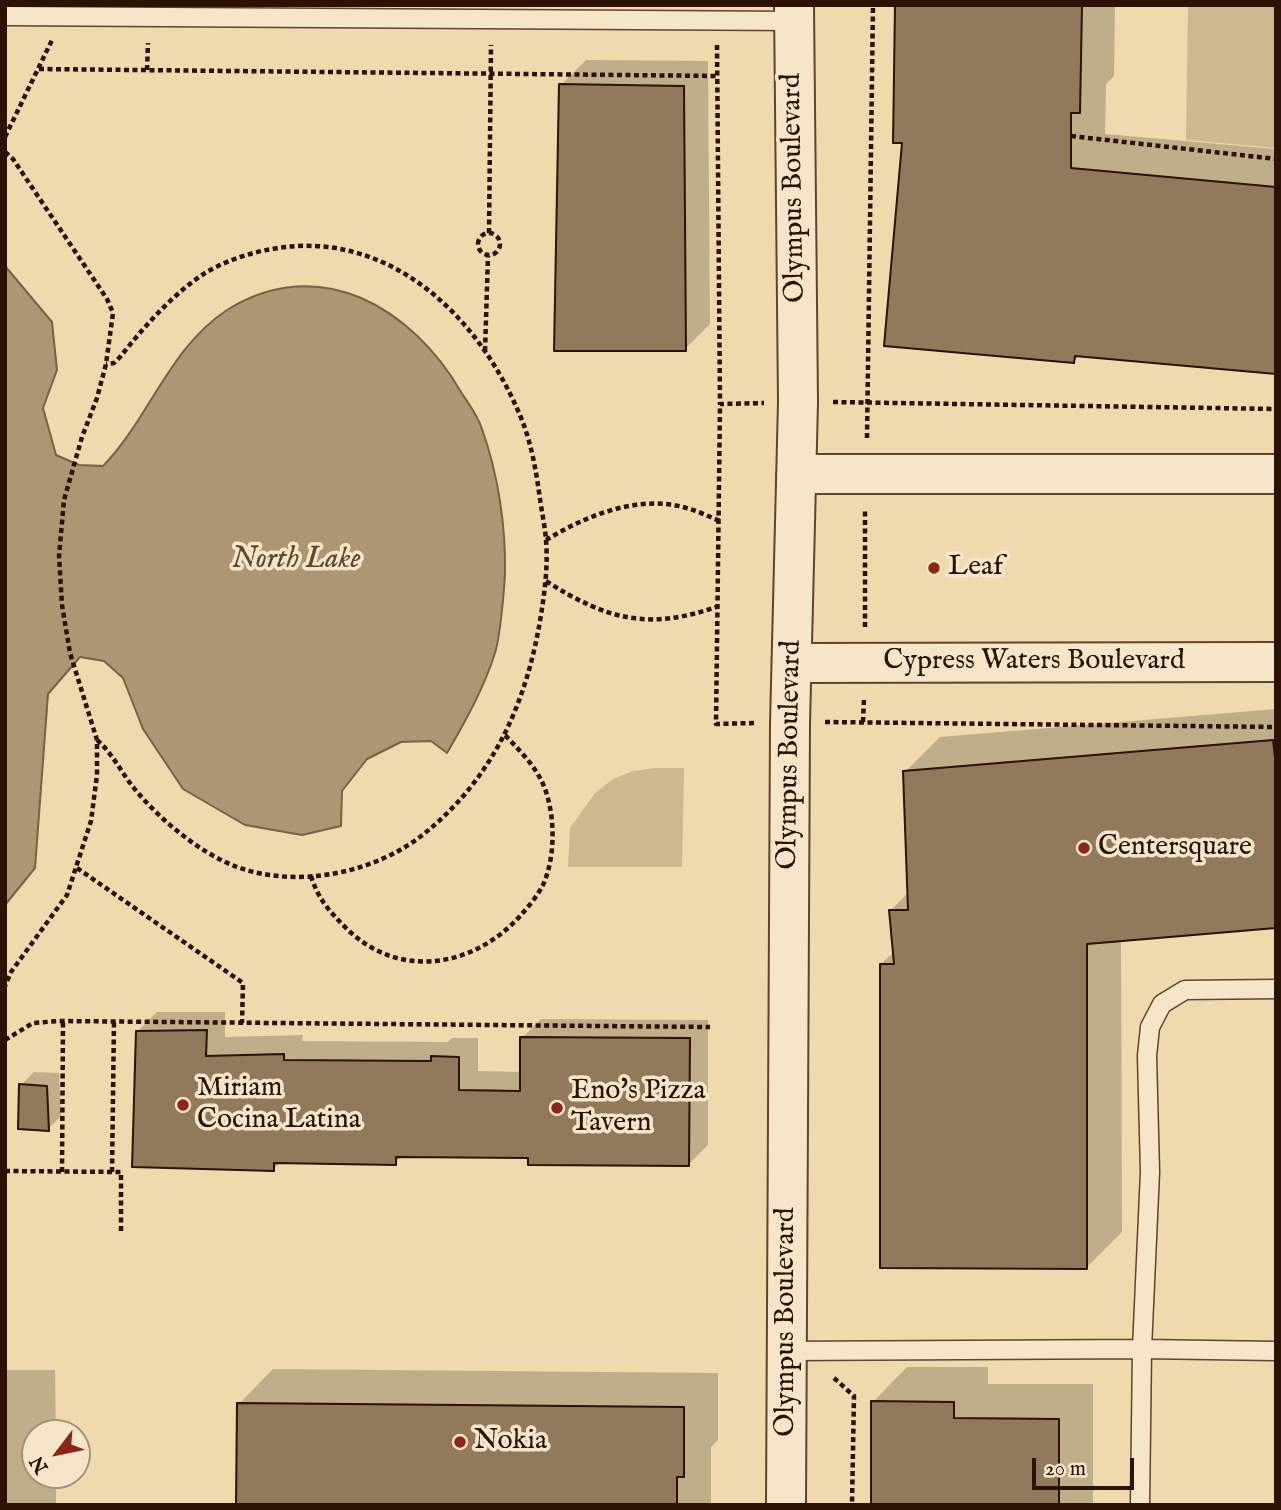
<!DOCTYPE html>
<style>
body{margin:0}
#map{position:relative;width:1281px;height:1510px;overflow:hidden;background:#f0d9ad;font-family:"IM FELL English",serif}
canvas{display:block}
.frame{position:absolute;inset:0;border:7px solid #2d1103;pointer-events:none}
.north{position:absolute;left:21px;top:1419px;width:70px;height:70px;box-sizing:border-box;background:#f5e6ca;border:2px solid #a5917a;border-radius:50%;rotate:238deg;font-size:19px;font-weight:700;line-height:28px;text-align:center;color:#2d1103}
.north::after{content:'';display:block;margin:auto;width:24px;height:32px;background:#8f2418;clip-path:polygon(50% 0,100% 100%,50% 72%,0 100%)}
.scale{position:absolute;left:1032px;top:1458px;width:102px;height:32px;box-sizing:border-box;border:4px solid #2d1103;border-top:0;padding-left:9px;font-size:21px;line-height:24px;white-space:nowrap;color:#2d1103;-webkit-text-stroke:5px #f5e6ca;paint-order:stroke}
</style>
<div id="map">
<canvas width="1281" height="1510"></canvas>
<div class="frame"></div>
<div class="north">N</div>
<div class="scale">20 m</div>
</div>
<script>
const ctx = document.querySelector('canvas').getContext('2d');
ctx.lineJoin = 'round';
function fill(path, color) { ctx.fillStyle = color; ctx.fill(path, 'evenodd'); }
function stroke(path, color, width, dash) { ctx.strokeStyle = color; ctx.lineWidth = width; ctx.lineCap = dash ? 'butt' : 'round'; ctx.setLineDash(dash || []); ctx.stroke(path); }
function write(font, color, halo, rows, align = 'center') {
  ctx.font = font + ' "IM FELL English",serif'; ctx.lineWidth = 7; ctx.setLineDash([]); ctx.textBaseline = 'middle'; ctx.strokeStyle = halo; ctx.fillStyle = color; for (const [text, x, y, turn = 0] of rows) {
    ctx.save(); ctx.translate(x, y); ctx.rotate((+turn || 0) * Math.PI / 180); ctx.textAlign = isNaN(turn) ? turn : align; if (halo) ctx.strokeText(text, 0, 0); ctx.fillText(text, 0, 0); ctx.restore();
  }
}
const green = new Path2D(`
 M1188,5H1276V148L1186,140Z
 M655,768H684L682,867H568L570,828L595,793L613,779L633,771Z`);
const water = new Path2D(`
 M5,266L52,322L57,370L43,408L56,455L79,465L103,466C149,419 169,348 227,310C320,252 412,308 461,392C468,403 478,416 482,429C498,474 506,526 505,574C504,592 500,637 495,653C484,688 465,722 447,753L431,741L401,742L367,759L342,791L341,826L302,835L245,825L183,789L143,729L123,678L104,661L80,657L48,694L35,868L5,905Z`);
const shadow = new Path2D(`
 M897,5H1115L1114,76L1106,84L1105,134L1276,149V373L1080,355L1074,361L904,141Z
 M586,60L708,61L710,324L685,349L561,85Z
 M1276,709V926L1121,939L1122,1232L1087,1267L881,964L894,952L891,910L909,892L905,772L940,737Z
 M157,1012H225V1037L303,1035L302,1041L448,1042L452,1038H478V1071L522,1072V1038L541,1019L708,1020V1145L688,1165L530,1157L403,1155L395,1163L281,1162L273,1169L138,1031Z
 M34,1072L59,1073L61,1116L48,1129L21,1085Z
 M907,1367H988V1384H1093V1505H873V1402Z
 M273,1369L718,1373V1440L711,1447V1505H238L239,1404Z
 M5,1370H55L56,1433H35V1475H56V1505H5Z`);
const building = new Path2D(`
 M895,5H1082L1080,113H1071V168L1276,187V374L1075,356L1074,363L884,346L902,143H893Z
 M559,84L684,86L686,351H554Z
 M1273,740L1276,766V928L1087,944V1269L880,1268V964H894L889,910H908L903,771Z
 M207,1030L206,1056L284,1054V1060L431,1061V1056L459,1057V1090L520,1091V1037L690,1038L689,1166L528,1165V1158L396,1157V1165L274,1163V1171L132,1167L136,1031Z
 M19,1084L47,1086L49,1131L18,1129Z
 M871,1401L954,1402V1418L1059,1419V1505H871Z
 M237,1403L684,1407V1477H677V1505H236Z`);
const path = new Path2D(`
 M717,45L720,404
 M39,69L718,76
 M147,70L148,43
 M1071,136L1276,159
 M5,137L52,40
 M5,152L13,159L107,299L113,313L106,364L97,398L82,437L64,500L59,556L62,605L70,653L97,740V775L91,821L67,895L11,972L5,986
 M489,233L491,45
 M478 244a11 11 0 1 1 22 0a11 11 0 1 1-22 0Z
 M485,351L488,256
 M833,402L1276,409
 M867,438L873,5
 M546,540C587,515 641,493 690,509C700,512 710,517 720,521
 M546,581C607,620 649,631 719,606
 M865,627V509
 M825,722L1276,727
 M863,722L864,698
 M754,723L716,724L720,404L764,403
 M97,740C111,752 119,768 130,783C154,815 199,853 237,867C298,889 376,873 425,833C494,777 527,702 541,615C545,590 548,565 546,540C545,527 542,513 540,499C536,470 531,440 519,413C477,314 387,228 272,249C248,253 222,262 202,275C170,297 144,327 120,357L114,363L106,364
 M77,868L243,983L242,1023
 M311,876C318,899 330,912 346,928C399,981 475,967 521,915C529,906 538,895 543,885C555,858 555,822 547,795C540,770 521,752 504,734
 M5,1040L33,1023L59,1021L710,1027
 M5,1171L121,1172V1232
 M62,1172L63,1021
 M112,1172L114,1022
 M834,1378L854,1396L852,1505`);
const service = new Path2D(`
 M5,16L794,21
 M786,1351L1142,1349L1276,1351
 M1140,1505L1142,1349L1150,1172L1147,1056L1150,1027L1162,1004L1185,990L1276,989`);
const tertiary = new Path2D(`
 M796,474H1276
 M792,663L1276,662
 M786,1505L790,724L798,402L794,5`);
const markers = [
 [934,568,7,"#8f2418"],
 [1084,848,7,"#8f2418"],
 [183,1105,7,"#8f2418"],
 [557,1108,7,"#8f2418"],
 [460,1442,7,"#8f2418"]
];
const streetNames = [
 ["Olympus Boulevard",795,188,-91],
 ["Cypress Waters Boulevard",1034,662],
 ["Olympus Boulevard",791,755,-89],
 ["Olympus Boulevard",787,1322,-90]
];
const poiNames = [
 ["Leaf",948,568],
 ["Centersquare",1098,848],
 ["Miriam",197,1089],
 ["Cocina Latina",197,1121],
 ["Eno's Pizza",571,1092],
 ["Tavern",571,1124],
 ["Nokia",474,1442]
];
const waterNames = [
 ["North Lake",296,561]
];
fill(green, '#cfb790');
fill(water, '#ae9573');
stroke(water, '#7a6046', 2);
fill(shadow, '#0003');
fill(building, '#92795b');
stroke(building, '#2d1103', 2);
stroke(service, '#5e432e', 21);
stroke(tertiary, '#5e432e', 42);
stroke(path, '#2d1103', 4.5, [5, 3.5]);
stroke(service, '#f5e6ca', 18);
stroke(tertiary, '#f5e6ca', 38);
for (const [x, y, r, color] of markers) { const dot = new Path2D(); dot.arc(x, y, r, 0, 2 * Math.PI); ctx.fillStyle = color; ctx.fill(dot); stroke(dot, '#f5e6ca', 2.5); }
write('28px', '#2d1103', '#f5e6ca', streetNames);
write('28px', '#2d1103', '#f5e6ca', poiNames, 'left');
write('italic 30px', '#614630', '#f5e6ca', waterNames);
</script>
